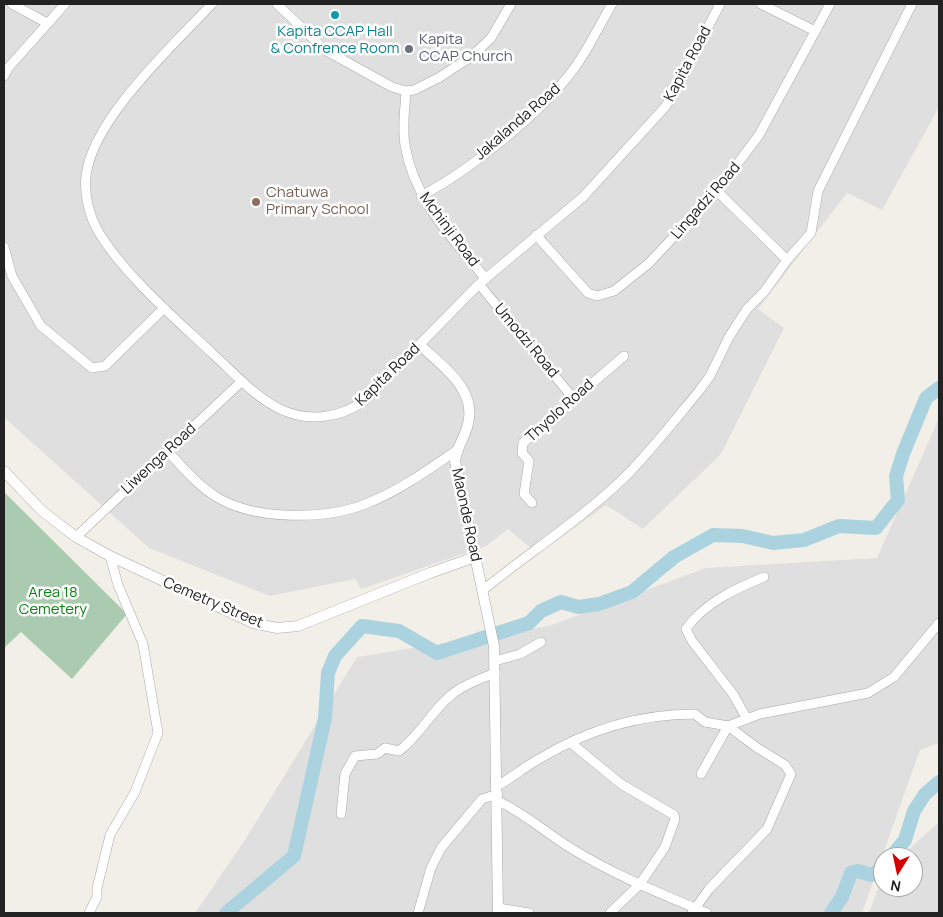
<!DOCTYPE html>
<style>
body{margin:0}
#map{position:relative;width:943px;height:917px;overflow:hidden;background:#f2efe9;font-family:Manrope,sans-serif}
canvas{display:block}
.frame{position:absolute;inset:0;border:5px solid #222;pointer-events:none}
.north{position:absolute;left:873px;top:847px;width:50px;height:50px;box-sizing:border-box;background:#fff;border:1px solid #a7a7a7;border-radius:50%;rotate:190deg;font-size:14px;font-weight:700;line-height:20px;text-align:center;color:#222}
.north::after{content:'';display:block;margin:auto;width:18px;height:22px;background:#d40000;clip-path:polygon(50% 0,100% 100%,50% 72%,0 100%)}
</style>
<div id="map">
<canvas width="943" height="917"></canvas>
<div class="frame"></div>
<div class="north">N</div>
</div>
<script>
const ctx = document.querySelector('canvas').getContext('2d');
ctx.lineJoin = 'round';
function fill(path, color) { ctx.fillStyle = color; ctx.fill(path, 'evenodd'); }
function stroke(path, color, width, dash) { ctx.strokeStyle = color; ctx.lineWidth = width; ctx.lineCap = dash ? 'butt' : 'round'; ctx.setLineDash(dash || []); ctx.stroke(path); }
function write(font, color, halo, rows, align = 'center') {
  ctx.font = font + ' Manrope,sans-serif'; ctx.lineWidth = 5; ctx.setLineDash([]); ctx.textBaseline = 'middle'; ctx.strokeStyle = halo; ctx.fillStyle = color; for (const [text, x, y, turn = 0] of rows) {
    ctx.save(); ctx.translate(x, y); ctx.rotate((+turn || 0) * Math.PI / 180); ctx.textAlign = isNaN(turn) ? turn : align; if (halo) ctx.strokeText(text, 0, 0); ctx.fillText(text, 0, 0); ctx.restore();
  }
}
const residential = new Path2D(`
 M4,4H939V107L882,210L847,193L758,309L784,328L721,454L643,529L606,505L538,554L508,529L486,546L361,589L355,579L270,596L149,548L4,417Z
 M939,418V743L920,750L862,913H195L245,840L357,657L549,626L706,568L877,558Z
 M939,822V913H869L883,875V887H913V857H900Z`);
const cemetery = new Path2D(`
 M4,492L127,614L72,679L21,632L4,648Z`);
const river = new Path2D(`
 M891,857L905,840L914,811L925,794L939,782
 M226,913L294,856L325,718L328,673L335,656L362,626L399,631L437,653L529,623L541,611L561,602L578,607L599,604L632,592L674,557L713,535L743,536L773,543L804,540L839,526L876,528L898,500L896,476L903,454L926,398L939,388
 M831,913L842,897L851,873L858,871L871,875L883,868`);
const minor = new Path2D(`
 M12,4L47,23
 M212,4C173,45 92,120 86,176C84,194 89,215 98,231C125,276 176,319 214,355C235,374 256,398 282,410C309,422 340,418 364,401L479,284L583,197L665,107L676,90L720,4
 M277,4L325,50L392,87L406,91L414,90L440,77L472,56L491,38L511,4
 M761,4L815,31
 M4,76L8,68L65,4
 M406,91C405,109 402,127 405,145C414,200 452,238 486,279
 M717,191L787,260
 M421,196C469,171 541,113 573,70C588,50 599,26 612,4
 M536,235L588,293L597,296L614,291L648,264L717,191L759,135L830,4
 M4,247L12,276L41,326L92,368L105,366L164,308
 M479,284L573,398
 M168,452C183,467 197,485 215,496C254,521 327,520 368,503C400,490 428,470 457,450
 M532,503L524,494L529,461L522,453L523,443L624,356
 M76,537L242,381
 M483,590C530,552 580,520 624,478C651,451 675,420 699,391L710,376L729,337L747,309L764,292L787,260L811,233L818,191L912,4
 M495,661L520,654L541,642
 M747,719L733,694L692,641L686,629C704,603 735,589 764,577
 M571,743L621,784L674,815L675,819L665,847L640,884L610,913
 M497,786C512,778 524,767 539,759C587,730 639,714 695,714L705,722L728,726L760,714L868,693L894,677L939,623
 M498,801C524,813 545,832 569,847C612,874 661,894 707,913
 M341,814L345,774L355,756L377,754L385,748L399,751C420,735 431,712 450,696C463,685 480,679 495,673
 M498,908L529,913
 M89,913L97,897V888L110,835L135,792L158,733L143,644L118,585L110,556
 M418,913L431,868L441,848L482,799L498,794
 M692,913L709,889L767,829L791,774L785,765L756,747L728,726L701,774`);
const tertiary = new Path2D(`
 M420,345C442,366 477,389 468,424C465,437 457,447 455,461L494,646L498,913
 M4,471L42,511L76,537L110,556L253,623L277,628L298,626L430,573L475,557`);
const markers = [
 [335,15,5,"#0f9aa8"],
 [409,49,5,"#6b7280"],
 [256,202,5,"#8d6e63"]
];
const cultureNames = [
 ["Kapita CCAP Hall",335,32],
 ["& Confrence Room",335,49]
];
const worshipNames = [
 ["Kapita",419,40],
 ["CCAP Church",419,57]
];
const streetNames = [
 ["Kapita Road",688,64,-62],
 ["Jakalanda Road",518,122,-41],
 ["Lingadzi Road",706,201,-49],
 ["Mchinji Road",449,230,53],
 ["Umodzi Road",526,341,50],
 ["Kapita Road",388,375,-44],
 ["Thyolo Road",560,411,-42],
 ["Liwenga Road",159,459,-43],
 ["Maonde Road",466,515,78],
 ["Cemetry Street",213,603,23]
];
const educationNames = [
 ["Chatuwa",266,193],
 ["Primary School",266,210]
];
const parkNames = [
 ["Area 18",53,593],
 ["Cemetery",53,610]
];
fill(residential, '#e0dfdf');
fill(cemetery, '#aacbaf');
stroke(river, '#aad3df', 14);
stroke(minor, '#a9a9a9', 10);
stroke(tertiary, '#a9a9a9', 11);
stroke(minor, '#fff', 9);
stroke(tertiary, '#fff', 10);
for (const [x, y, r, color] of markers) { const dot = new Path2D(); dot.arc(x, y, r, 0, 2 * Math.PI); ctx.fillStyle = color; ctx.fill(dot); stroke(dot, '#fff', 2); }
write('15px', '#0d838f', '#fff', cultureNames);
write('15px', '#5b616d', '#fff', worshipNames, 'left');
write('15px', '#222', '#fff', streetNames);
write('15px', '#785e54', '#fff', educationNames, 'left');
write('15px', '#0c8416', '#fff', parkNames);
</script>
